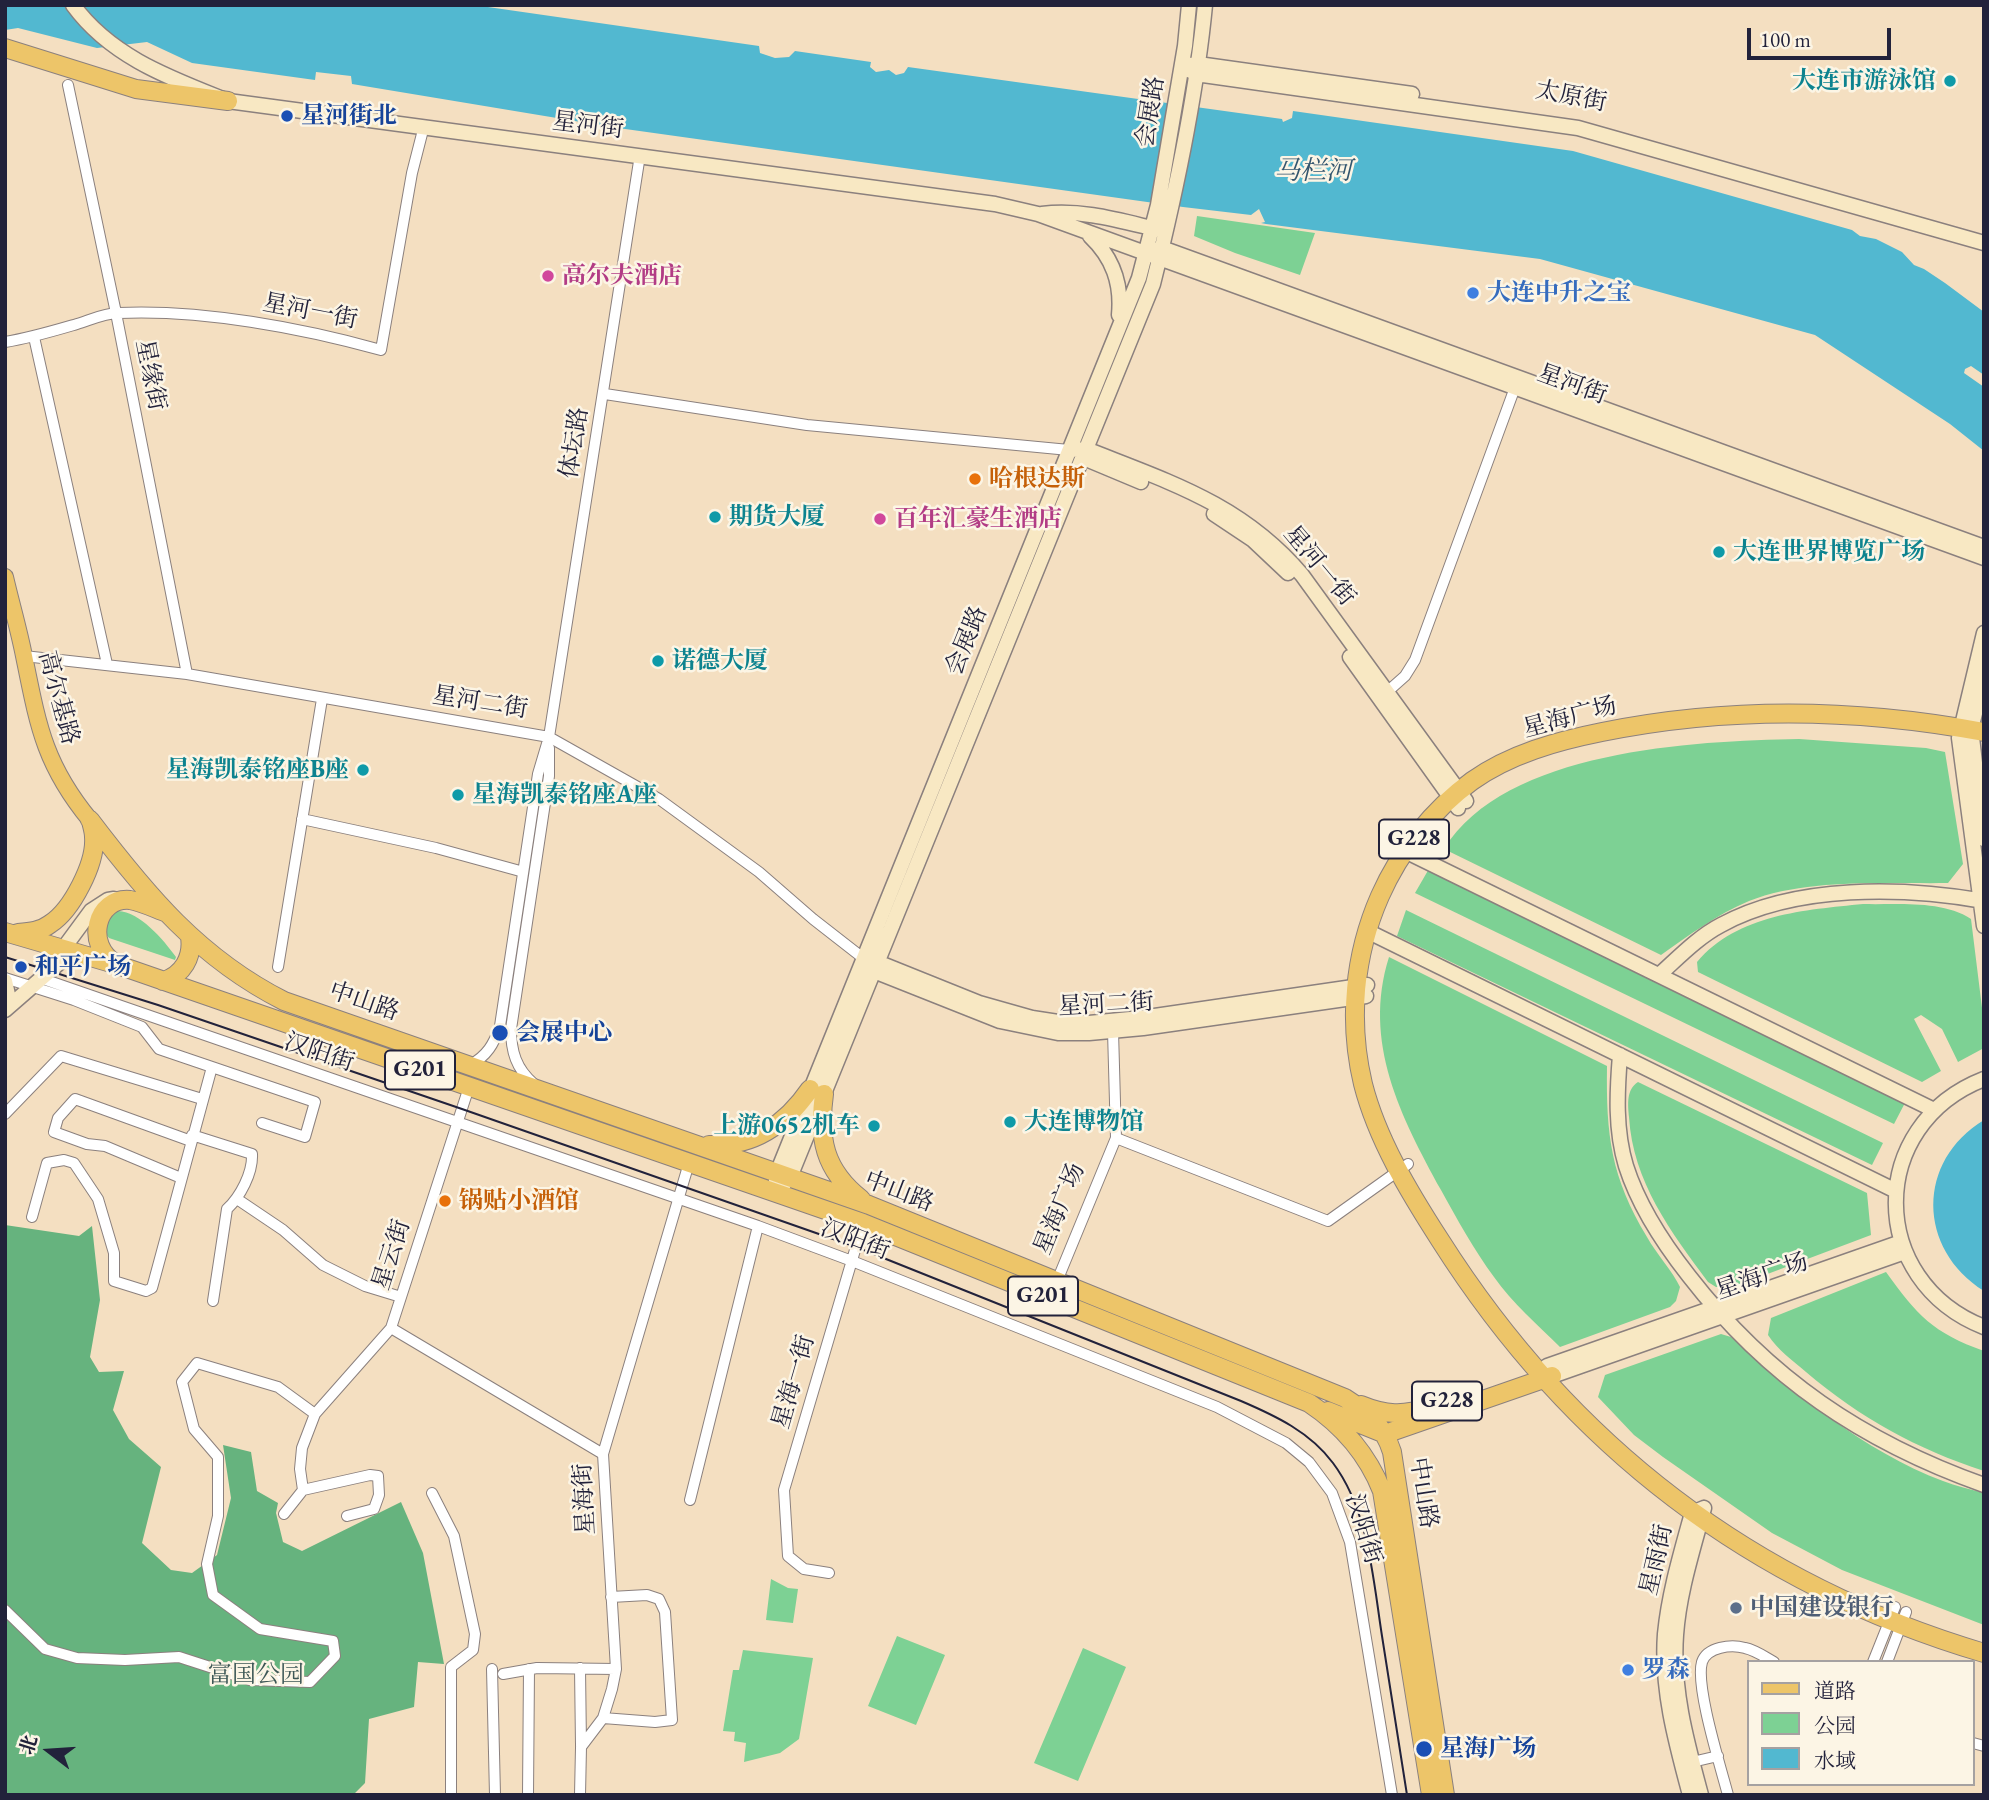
<!DOCTYPE html>
<meta charset="utf-8">
<style>
body{margin:0}
#map{position:relative;width:1989px;height:1800px;overflow:hidden;background:#f4dfc1;font-family:"EB Garamond","Noto Serif SC",serif}
canvas{display:block}
.frame{position:absolute;inset:0;border:7px solid #22223b;pointer-events:none}
.legend{position:absolute;left:1747px;top:1660px;width:228px;height:126px;box-sizing:border-box;background:#fcf5e5;border:2px solid #a5a1a1;margin:0;padding:9px 12px;list-style:none;font-size:21px;color:#22223b}
.legend li{display:flex;align-items:center;gap:14px;height:35px}
.legend b{width:35px;border:2px solid #a5a1a1}
.north{position:absolute;left:14px;top:1716px;width:70px;height:70px;-webkit-text-stroke:5px #fcf5e5;paint-order:stroke;rotate:287deg;font-size:19px;font-weight:700;line-height:28px;text-align:center;color:#22223b}
.north::after{content:'';display:block;margin:auto;width:24px;height:32px;background:#22223b;clip-path:polygon(50% 0,100% 100%,50% 72%,0 100%)}
.scale{position:absolute;left:1747px;top:28px;width:144px;height:32px;box-sizing:border-box;border:4px solid #22223b;border-top:0;padding-left:9px;font-size:21px;line-height:24px;white-space:nowrap;color:#22223b;-webkit-text-stroke:5px #fcf5e5;paint-order:stroke}
</style>
<div id="map">
<canvas width="1989" height="1800"></canvas>
<div class="frame"></div>
<ul class="legend">
<li><b style="height:9px;background:#edc569"></b>道路</li>
<li><b style="height:19px;background:#7dd194"></b>公园</li>
<li><b style="height:19px;background:#52b8d0"></b>水域</li>
</ul>
<div class="north">北</div>
<div class="scale">100 m</div>
</div>
<script>
const ctx = document.querySelector('canvas').getContext('2d');
ctx.lineJoin = 'round';
function fill(path, color) { ctx.fillStyle = color; ctx.fill(path, 'evenodd'); }
function stroke(path, color, width, dash) { ctx.strokeStyle = color; ctx.lineWidth = width; ctx.lineCap = dash ? 'butt' : 'round'; ctx.setLineDash(dash || []); ctx.stroke(path); }
function write(font, color, halo, rows, align = 'center') {
  ctx.font = font + ' "EB Garamond","Noto Serif SC",serif'; ctx.lineWidth = 5; ctx.setLineDash([]); ctx.textBaseline = 'middle'; ctx.strokeStyle = halo; ctx.fillStyle = color; for (const [text, x, y, turn = 0] of rows) {
    ctx.save(); ctx.translate(x, y); ctx.rotate((+turn || 0) * Math.PI / 180); ctx.textAlign = isNaN(turn) ? turn : align; if (halo) ctx.strokeText(text, 0, 0); ctx.fillText(text, 0, 0); ctx.restore();
  }
}
const green = new Path2D(`
 M1197,216L1315,233L1300,275L1235,253L1194,236Z
 M1799,739L1926,748L1945,752L1963,864L1948,883C1886,884 1807,878 1749,901C1718,914 1689,935 1661,955L1444,849C1505,750 1693,741 1799,739Z
 M1430,867L1907,1099L1894,1124L1415,893Z
 M1863,904C1897,905 1942,900 1971,919L1984,1024V1048L1958,1062L1942,1029L1921,1015L1914,1019L1941,1071L1922,1082L1698,972L1697,962C1738,914 1805,910 1863,904Z
 M1406,910L1883,1143L1872,1165L1397,936Z
 M118,911C140,912 163,939 176,957L175,960L109,938L105,933L107,916Z
 M1389,957L1607,1066C1606,1136 1611,1177 1647,1237C1656,1253 1673,1272 1680,1287L1676,1301L1670,1307L1560,1347C1538,1325 1512,1303 1494,1277C1474,1250 1457,1219 1441,1190C1401,1117 1362,1042 1389,957Z
 M1638,1082L1867,1193L1871,1235L1733,1287H1716L1708,1282C1671,1232 1633,1182 1629,1117C1628,1104 1626,1090 1638,1082Z
 M1886,1272C1917,1315 1933,1333 1984,1351V1471C1917,1449 1860,1418 1806,1372C1792,1360 1778,1350 1768,1335L1771,1318Z
 M1721,1334L1731,1337C1792,1391 1865,1452 1943,1481C1956,1486 1970,1489 1984,1493V1625L1842,1570L1772,1533L1663,1457L1634,1435L1598,1397L1605,1375Z
 M771,1579L788,1588L798,1589L793,1623L766,1620Z
 M897,1636L945,1655L916,1725L868,1706Z
 M1083,1648L1126,1667L1078,1781L1034,1763Z
 M743,1650L813,1658L799,1739L780,1753L744,1762L746,1743L734,1741L735,1732L723,1731L733,1670H739Z`);
const forest = new Path2D(`
 M5,1225L79,1236L92,1226L100,1300L90,1357L99,1372L124,1371L113,1410L129,1439L161,1467L142,1543L171,1570L192,1573L217,1555L231,1498L223,1445L251,1452L257,1491L278,1503L276,1513L283,1542L302,1551L401,1502L423,1553L444,1664L418,1662L414,1707L369,1719L365,1783L353,1795H5Z`);
const water = new Path2D(`
 M5,5H474L759,46L760,53L775,58L789,57L795,51L871,62L870,67L876,72L889,70L896,75L904,73L908,67L1282,119L1283,122L1292,118L1293,111L1573,151L1852,230L1860,236L1876,239L1902,252L1914,265L1924,269L1945,283L1984,312V375L1971,366L1965,369L1964,373L1984,387V451L1950,424L1815,335L1540,259L1266,224L1261,223L1265,222L1259,209L1251,215L1183,207L611,127L352,84L351,76L316,72L315,80L192,63L147,42L97,48L18,28L5,30Z
 M1984,1120V1291C1917,1249 1916,1161 1984,1120Z`);
const street = new Path2D(`
 M68,85L116,313L187,674
 M34,337L107,664
 M5,342C30,338 53,331 77,324C90,320 105,313 118,313C201,309 302,328 381,350L412,173L424,126
 M605,394L807,425L1069,450
 M24,656L187,674L549,737L659,799L759,872L813,919L863,958
 M1387,692L1405,676L1415,660L1517,382
 M302,819L436,848L520,871
 M278,967L322,699
 M5,978L74,1000L142,1027L159,1049L315,1102L305,1137L262,1123
 M43,979L758,1226L852,1261L1217,1407L1286,1443L1309,1462L1332,1493L1350,1542L1392,1795
 M470,1065C487,1056 494,1044 500,1026L538,774L549,737L640,155
 M534,1084C516,1069 511,1051 511,1029L549,776V748
 M5,1114L61,1056L202,1099
 M192,1135L252,1154C253,1173 240,1197 227,1209L213,1301
 M1116,1138L1328,1221L1408,1164
 M181,1178L105,1146L87,1144L54,1132L58,1118L75,1099L191,1141
 M237,1199L283,1230L323,1265L365,1286L401,1297
 M32,1217L47,1163L64,1160L74,1163L98,1199L114,1253V1281L146,1291L152,1288L212,1067
 M1057,1281L1116,1138L1113,1031
 M391,1328L603,1454
 M303,1490L370,1475L378,1476L379,1495L374,1509L347,1516
 M432,1493L454,1536L475,1634L473,1650L451,1667V1795
 M690,1500L758,1226
 M284,1514L303,1490L300,1469L302,1448L315,1414L391,1328L469,1087
 M829,1573L804,1569L788,1556L784,1490L863,1223
 M5,1610L45,1649L77,1658L125,1660L179,1657L250,1680L310,1682L335,1656L333,1641L260,1629L213,1595L207,1564L218,1516V1457L194,1429L182,1382L197,1363L278,1387L315,1414
 M1873,1662L1895,1607
 M1887,1662L1906,1612
 M580,1668L581,1746
 M492,1669L495,1795
 M503,1674L537,1668L616,1669
 M603,1718L655,1722L672,1720L665,1612L659,1599L647,1595L611,1597
 M1973,1743L1984,1746
 M1688,1763L1718,1756
 M528,1795L529,1669
 M580,1795L581,1747L603,1718L612,1689L616,1669L603,1454L689,1163
 M1728,1795C1721,1768 1695,1686 1702,1662C1707,1647 1731,1644 1745,1648C1755,1650 1765,1657 1774,1662`);
const secondary = new Path2D(`
 M73,5C111,57 170,78 228,101L995,204L1038,214L1984,558
 M1190,65L1198,64L1412,94
 M1189,70L1196,74L1578,128L1984,243
 M1042,214C1083,209 1121,221 1160,230
 M1090,236C1113,258 1122,283 1119,315
 M1156,250L1162,248L1984,547
 M1077,450L1086,449C1169,482 1242,504 1302,575L1466,801
 M1086,459L1141,482
 M1214,514L1253,540L1288,573
 M1984,633L1959,738L1984,926
 M1350,657L1458,808
 M1984,678L1971,729L1984,839
 M1405,851L1934,1110
 M1367,931L1896,1191
 M872,960L979,1003L1032,1018L1058,1022L1089,1023L1141,1018L1367,985
 M869,965L874,971L1000,1021L1058,1033H1089L1143,1028L1366,996
 M1659,975C1679,957 1698,937 1721,925C1796,884 1903,887 1984,901
 M5,981L8,995L5,1005
 M5,1010L59,963L63,949L91,911L108,900L114,899
 M1620,1055C1617,1092 1615,1130 1626,1166C1639,1207 1663,1243 1689,1276C1768,1378 1863,1442 1984,1485
 M1984,1079C1866,1125 1867,1281 1984,1327
 M776,1181L777,1173L1139,278L1158,205L1185,46L1189,5
 M783,1185L790,1177L1153,284C1176,192 1196,99 1205,5
 M1547,1366L1901,1242
 M1555,1375L1905,1252
 M1690,1795C1676,1743 1661,1689 1665,1634C1669,1593 1681,1553 1692,1513L1704,1508
 M1701,1795C1687,1743 1672,1690 1676,1635C1679,1592 1693,1550 1704,1508`);
const primary = new Path2D(`
 M5,577C11,603 19,630 24,656C38,725 44,764 90,820`);
const highway = new Path2D(`
 M5,48L136,89L228,101
 M1984,732C1855,708 1730,706 1602,732C1557,741 1510,754 1472,781C1432,810 1400,851 1380,896C1354,955 1348,1021 1363,1084C1377,1139 1409,1192 1440,1240C1570,1445 1751,1584 1984,1653
 M90,820C147,895 199,958 284,1001L869,1205L1345,1398C1367,1412 1384,1426 1392,1452L1445,1795
 M5,932L118,965L863,1223L1309,1403C1342,1425 1367,1453 1382,1491L1431,1795
 M18,933C30,932 41,931 50,924C72,910 96,863 94,837C94,832 92,826 91,821
 M116,964C84,945 96,897 130,900C142,902 156,909 167,913
 M163,981C183,975 193,957 190,937
 M824,1094C818,1138 824,1170 861,1199
 M709,1145C753,1147 786,1124 810,1089
 M1361,1405C1385,1415 1404,1416 1429,1407
 M1328,1411L1385,1434L1552,1376`);
const tram = new Path2D(`
 M5,957L158,1005L462,1109L856,1247L1241,1401C1276,1416 1310,1432 1333,1463C1369,1511 1373,1579 1382,1636C1390,1689 1399,1742 1407,1795`);
const markers = [
 [1950,81,7,"#0f9aa8"],
 [287,116,7,"#1a4fb4"],
 [548,276,7,"#d1479c"],
 [1473,293,7,"#3f7fe0"],
 [975,479,7,"#e8710a"],
 [715,517,7,"#0f9aa8"],
 [880,519,7,"#d1479c"],
 [1719,552,7,"#0f9aa8"],
 [658,661,7,"#0f9aa8"],
 [363,770,7,"#0f9aa8"],
 [458,795,7,"#0f9aa8"],
 [21,967,7,"#1a4fb4"],
 [500,1033,9,"#1a4fb4"],
 [1010,1122,7,"#0f9aa8"],
 [874,1126,7,"#0f9aa8"],
 [445,1201,7,"#e8710a"],
 [1736,1608,7,"#5c6f8a"],
 [1628,1670,7,"#3f7fe0"],
 [1424,1749,9,"#1a4fb4"]
];
const shields = [
 [1414,839,70],
 [420,1070,70],
 [1043,1296,70],
 [1447,1401,70]
];
const shieldNames = [
 ["G228",1414,839],
 ["G201",420,1070],
 ["G201",1043,1296],
 ["G228",1447,1401]
];
const cultureNames = [
 ["大连市游泳馆",1936,81,"right"],
 ["期货大厦",729,517],
 ["大连世界博览广场",1733,552],
 ["诺德大厦",672,661],
 ["星海凯泰铭座B座",349,770,"right"],
 ["星海凯泰铭座A座",472,795],
 ["大连博物馆",1024,1122],
 ["上游0652机车",860,1126,"right"]
];
const streetNames = [
 ["太原街",1571,97,11],
 ["会展路",1151,112,-81],
 ["星河街",588,126,7],
 ["星河一街",310,312,11],
 ["星缘街",150,375,79],
 ["星河街",1572,385,20],
 ["体坛路",575,443,-81],
 ["星河一街",1319,566,50],
 ["会展路",967,641,-68],
 ["高尔基路",58,698,75],
 ["星河二街",480,703,9],
 ["星海广场",1570,718,-15],
 ["中山路",364,1002,19],
 ["星河二街",1106,1005,-3],
 ["汉阳街",319,1053,19],
 ["中山路",899,1192,21],
 ["星海广场",1060,1209,-68],
 ["汉阳街",855,1240,21],
 ["星云街",392,1255,-72],
 ["星海广场",1762,1277,-19],
 ["星海一街",794,1382,-74],
 ["中山路",1423,1493,81],
 ["星海街",585,1499,-93],
 ["汉阳街",1363,1529,73],
 ["星雨街",1657,1560,-77]
];
const transitNames = [
 ["星河街北",301,116],
 ["和平广场",35,967],
 ["会展中心",516,1033],
 ["星海广场",1440,1749]
];
const hotelNames = [
 ["高尔夫酒店",562,276],
 ["百年汇豪生酒店",894,519]
];
const shopNames = [
 ["大连中升之宝",1487,293],
 ["罗森",1642,1670]
];
const foodNames = [
 ["哈根达斯",989,479],
 ["锅贴小酒馆",459,1201]
];
const serviceNames = [
 ["中国建设银行",1750,1608]
];
const parkNames = [
 ["富国公园",256,1675]
];
const waterNames = [
 ["马栏河",1313,172]
];
fill(green, '#7dd194');
fill(forest, '#66b37e');
fill(water, '#52b8d0');
stroke(street, '#8b807e', 12);
stroke(secondary, '#8b807e', 17);
stroke(primary, '#8b807e', 18);
stroke(highway, '#8b807e', 20);
stroke(street, '#fff', 10);
stroke(secondary, '#f8e8c3', 14);
stroke(primary, '#edc569', 16);
stroke(highway, '#edc569', 18);
stroke(tram, '#22223b', 2);
for (const [x, y, r, color] of markers) { const dot = new Path2D(); dot.arc(x, y, r, 0, 2 * Math.PI); ctx.fillStyle = color; ctx.fill(dot); stroke(dot, '#fcf5e5', 2.5); }
for (const [x, y, w] of shields) { const box = new Path2D(); box.roundRect(x - w / 2, y - 19.5, w, 39, 5); ctx.fillStyle = '#fcf5e5'; ctx.fill(box); stroke(box, '#22223b', 2); }
write('bold 23px', '#22223b', null, shieldNames);
write('bold 24px', '#0d838f', '#fcf5e5', cultureNames, 'left');
write('24px', '#22223b', '#fcf5e5', streetNames);
write('bold 24px', '#164399', '#fcf5e5', transitNames, 'left');
write('bold 24px', '#b23c85', '#fcf5e5', hotelNames, 'left');
write('bold 24px', '#366cbe', '#fcf5e5', shopNames, 'left');
write('bold 24px', '#c56008', '#fcf5e5', foodNames, 'left');
write('bold 24px', '#4e5e75', '#fcf5e5', serviceNames, 'left');
write('24px', '#3d5756', '#fcf5e5', parkNames);
write('italic 26px', '#33566f', '#fcf5e5', waterNames);
</script>
